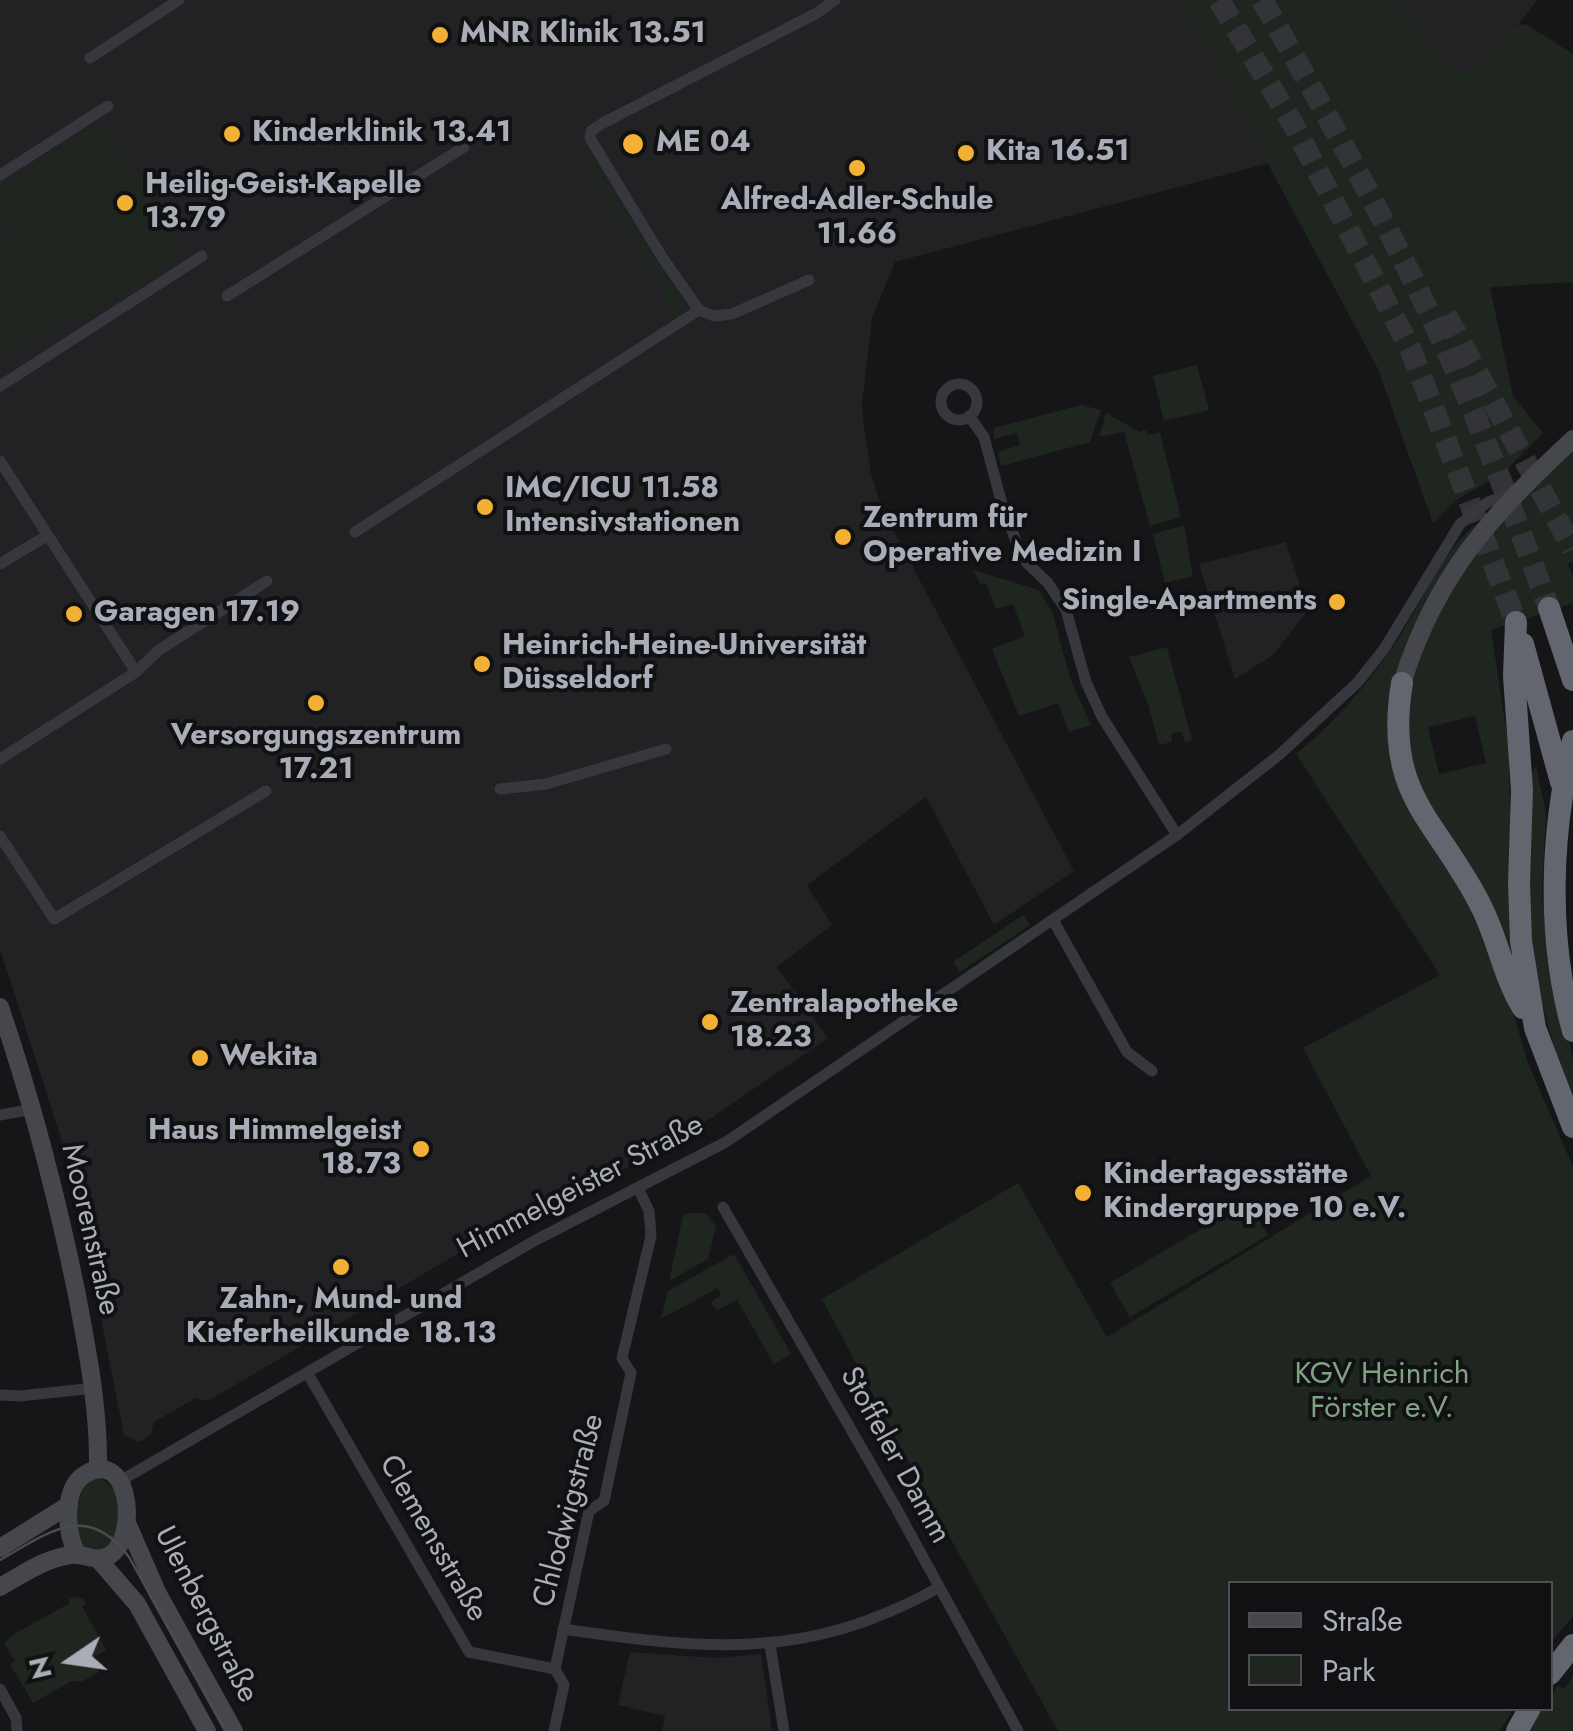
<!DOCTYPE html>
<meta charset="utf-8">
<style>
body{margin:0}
#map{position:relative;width:1573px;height:1731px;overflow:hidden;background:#161618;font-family:Jost,sans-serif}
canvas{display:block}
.legend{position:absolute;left:1228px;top:1581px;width:325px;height:130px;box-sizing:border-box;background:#111113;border:2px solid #4d4f55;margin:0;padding:12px 18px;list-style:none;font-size:30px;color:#a8adb8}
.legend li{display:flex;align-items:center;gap:20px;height:50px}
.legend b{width:50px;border:2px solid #4d4f55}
.north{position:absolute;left:20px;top:1611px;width:100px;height:100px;-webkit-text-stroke:8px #111113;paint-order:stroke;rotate:257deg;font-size:28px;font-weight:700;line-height:40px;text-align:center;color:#a8adb8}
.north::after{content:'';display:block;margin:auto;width:35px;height:45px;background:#a8adb8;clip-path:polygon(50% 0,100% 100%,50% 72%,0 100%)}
</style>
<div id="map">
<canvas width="1573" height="1731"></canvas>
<ul class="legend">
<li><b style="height:12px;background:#45474d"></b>Straße</li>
<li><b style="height:28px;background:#1e261f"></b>Park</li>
</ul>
<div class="north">N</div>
</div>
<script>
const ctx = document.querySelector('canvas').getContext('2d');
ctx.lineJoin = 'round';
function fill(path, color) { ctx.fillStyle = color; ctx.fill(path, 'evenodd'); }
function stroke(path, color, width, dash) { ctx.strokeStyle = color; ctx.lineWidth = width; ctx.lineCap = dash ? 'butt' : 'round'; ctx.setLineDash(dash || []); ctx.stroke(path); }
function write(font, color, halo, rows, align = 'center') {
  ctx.font = font + ' Jost,sans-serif'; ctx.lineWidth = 8; ctx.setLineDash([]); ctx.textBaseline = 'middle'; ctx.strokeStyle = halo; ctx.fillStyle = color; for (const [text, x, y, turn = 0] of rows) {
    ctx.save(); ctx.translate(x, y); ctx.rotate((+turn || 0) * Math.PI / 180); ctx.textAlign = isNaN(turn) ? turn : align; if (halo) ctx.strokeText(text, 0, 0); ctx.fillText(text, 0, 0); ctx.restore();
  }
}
const built = new Path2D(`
 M0,0H1180L1269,163L895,262L872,318L862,403L864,426L871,474L882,509L1074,871L994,925L926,797L807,885L832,925L777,967L828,1038L679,1140L609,1177L525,1214L208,1401L196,1398L154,1422L151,1434L139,1442L124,1435L87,1248L60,1135L0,949Z
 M1389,0H1537L1463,97Z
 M1286,542L1308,610L1273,655L1235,679L1199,564Z
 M630,1652L715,1658L761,1654L772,1731H662L665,1716L618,1705Z`);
const green = new Path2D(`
 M1180,0H1397L1448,66L1456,71H1471L1512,26L1526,24L1573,54V282L1490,287L1513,396L1543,433L1503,473L1456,500L1433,523L1378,369Z
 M93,128H101L110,133L180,244L175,260L80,320L75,314L0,361V244L10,238L0,222V189Z
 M574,149L591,160L587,163L590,167L595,164L682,302L678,321L662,308L661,303L666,299Z
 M1197,365L1209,410L1164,421L1153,376Z
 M1081,405L1101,410L1090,442L1001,466L998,452L1020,445L1017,433L994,439V428Z
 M1106,413L1140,432L1146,430L1148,435L1160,432L1181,517L1150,526L1124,432L1099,437Z
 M1573,450V561L1567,564L1573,575V603L1491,630L1509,748L1512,956L1420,799L1404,719L1410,682L1426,636L1466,564L1518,502ZM1475,716L1486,763L1439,774L1428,727Z
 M1478,523L1460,548L1391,727L1453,873L1501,972L1528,1063L1573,1167V1616L1551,1642L1550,1584H1230V1708L1513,1709L1500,1731H1058L924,1491L822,1299L1018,1183L1107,1337L1371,1176L1303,1048L1440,975L1296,754C1338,720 1375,676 1403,631C1425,596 1445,547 1478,523Z
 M1184,525L1193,576L1165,583L1153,534Z
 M973,570L1039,590L1053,614L1070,678L1091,725L1069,732L1058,703L1019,716L992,649L1025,636L1013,604L996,609L986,583L980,584Z
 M1167,647L1192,740L1185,742L1181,731L1171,734L1172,742L1159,745L1149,707L1129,657Z
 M1536,767L1546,812L1542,892L1548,968H1553L1573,1060V1099C1554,1050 1539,1002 1533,950C1526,891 1531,831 1532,772Z
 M1023,915L1030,925L960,972L953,962Z
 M1248,1201L1268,1235L1130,1317L1110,1283Z
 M687,1213H706L716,1226L708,1259L669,1281L683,1216Z
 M734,1254L791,1354L774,1364L737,1300L717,1311L711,1302L721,1295L718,1288L661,1319L668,1291Z
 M101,1478L118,1493V1536L105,1551L85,1549C69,1531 76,1500 87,1481Z
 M74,1597L83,1599L86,1604L82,1606L106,1650L93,1658L99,1672L83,1681H72L33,1703L10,1664L15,1661L4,1643L14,1634L70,1603L69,1599Z
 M1573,1677V1731H1528L1542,1709L1550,1708L1551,1696L1558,1685L1564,1689Z`);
const highwayTunnel = new Path2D(`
 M1219,0L1293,124L1410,348L1516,622
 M1262,0C1325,111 1387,222 1441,338C1482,426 1515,518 1549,608
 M1446,315L1573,549`);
const street = new Path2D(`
 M90,58L179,0
 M0,175L108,106
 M809,280L732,314L714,316L699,310L662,257L590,138L591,131L603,123L817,13L835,0
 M227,296L464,147
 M941 402a18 18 0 1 1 36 0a18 18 0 1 1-36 0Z
 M0,386L202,256
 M969,416L984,437L1002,504L1019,549L1026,562L1048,583L1066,610L1086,682L1102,717L1177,835
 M0,461L136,672
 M355,532L699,310
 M0,564L48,535
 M0,759L136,672L159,650L267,581
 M500,789L546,784L666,749
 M0,836L54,919L266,791
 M1053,920L1127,1052L1152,1071
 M0,1115L33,1109
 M723,1207L895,1506L1018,1731
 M308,1374L469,1652L555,1669
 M0,1395L19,1396L95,1388
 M120,1481L534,1241L726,1142L1177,835L1279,755L1358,682L1384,649L1460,524L1488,502L1514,493
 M563,1629C707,1650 806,1661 938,1588
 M770,1645L784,1731
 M0,1689L16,1718L17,1731
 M554,1731L564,1685L555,1669L589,1511L604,1501L631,1373L622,1358L651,1236L649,1211L639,1190`);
const secondary = new Path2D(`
 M1402,683C1437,572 1491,516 1573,439
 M0,1007C32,1101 57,1197 77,1295C88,1354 99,1409 98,1469
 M128,1525L157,1592L234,1731
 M0,1548L69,1505
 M99,1560L137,1604L207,1731
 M0,1587C22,1575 45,1558 71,1555C87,1553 99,1566 114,1552C139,1527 127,1447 84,1475C62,1490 66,1533 77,1554`);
const highway = new Path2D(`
 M1549,608L1573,680
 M1516,622L1514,676L1522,790L1519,883L1521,941L1535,1028L1573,1127
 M1523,644L1561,782
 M1402,683C1383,797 1438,819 1482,908C1498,940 1504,978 1523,1008
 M1573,741C1550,834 1547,938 1573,1031
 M1550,1674L1573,1645
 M1517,1731L1530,1708`);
const tram = new Path2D(`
 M0,1560C48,1533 87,1500 129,1557L226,1731`);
const markers = [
 [440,35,10,"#f2b134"],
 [232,134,10,"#f2b134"],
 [633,144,12,"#f2b134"],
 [966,153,10,"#f2b134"],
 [857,168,10,"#f2b134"],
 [125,203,10,"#f2b134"],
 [485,507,10,"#f2b134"],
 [843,537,10,"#f2b134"],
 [1337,602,10,"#f2b134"],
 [74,614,10,"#f2b134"],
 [482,664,10,"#f2b134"],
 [316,703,10,"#f2b134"],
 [710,1022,10,"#f2b134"],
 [200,1058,10,"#f2b134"],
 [421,1149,10,"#f2b134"],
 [1083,1193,10,"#f2b134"],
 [341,1267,10,"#f2b134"]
];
const poiNames = [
 ["MNR Klinik 13.51",460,35],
 ["Kinderklinik 13.41",252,134],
 ["ME 04",656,144],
 ["Kita 16.51",986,153],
 ["Heilig-Geist-Kapelle",145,186],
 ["13.79",145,220],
 ["Alfred-Adler-Schule",857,202,"center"],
 ["11.66",857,236,"center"],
 ["IMC/ICU 11.58",505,490],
 ["Intensivstationen",505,524],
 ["Zentrum für",863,520],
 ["Operative Medizin I",863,554],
 ["Single-Apartments",1317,602,"right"],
 ["Garagen 17.19",94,614],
 ["Heinrich-Heine-Universität",502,647],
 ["Düsseldorf",502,681],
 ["Versorgungszentrum",316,737,"center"],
 ["17.21",316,771,"center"],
 ["Zentralapotheke",730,1005],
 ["18.23",730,1039],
 ["Wekita",220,1058],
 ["Haus Himmelgeist",401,1132,"right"],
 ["18.73",401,1166,"right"],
 ["Kindertagesstätte",1103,1176],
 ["Kindergruppe 10 e.V.",1103,1210],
 ["Zahn-, Mund- und",341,1301,"center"],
 ["Kieferheilkunde 18.13",341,1335,"center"]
];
const streetNames = [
 ["Himmelgeister Straße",581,1188,-28],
 ["Moorenstraße",89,1230,77],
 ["Stoffeler Damm",894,1456,61],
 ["Chlodwigstraße",570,1511,-75],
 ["Clemensstraße",432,1539,60],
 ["Ulenbergstraße",205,1615,63]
];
const parkNames = [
 ["KGV Heinrich",1382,1376],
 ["Förster e.V.",1382,1410]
];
fill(built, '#222225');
fill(green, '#1e261f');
stroke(highwayTunnel, '#333438', 22, [22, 11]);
stroke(street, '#37383d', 11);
stroke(secondary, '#45474d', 18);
stroke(highway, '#63666e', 22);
stroke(tram, '#4a4c52', 2.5);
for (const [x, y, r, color] of markers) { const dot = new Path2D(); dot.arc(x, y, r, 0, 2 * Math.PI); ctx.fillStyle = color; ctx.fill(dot); stroke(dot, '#111113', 4); }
write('bold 30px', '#a8adb8', '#111113', poiNames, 'left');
write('30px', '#a8adb8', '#111113', streetNames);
write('30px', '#7fa381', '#111113', parkNames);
</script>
